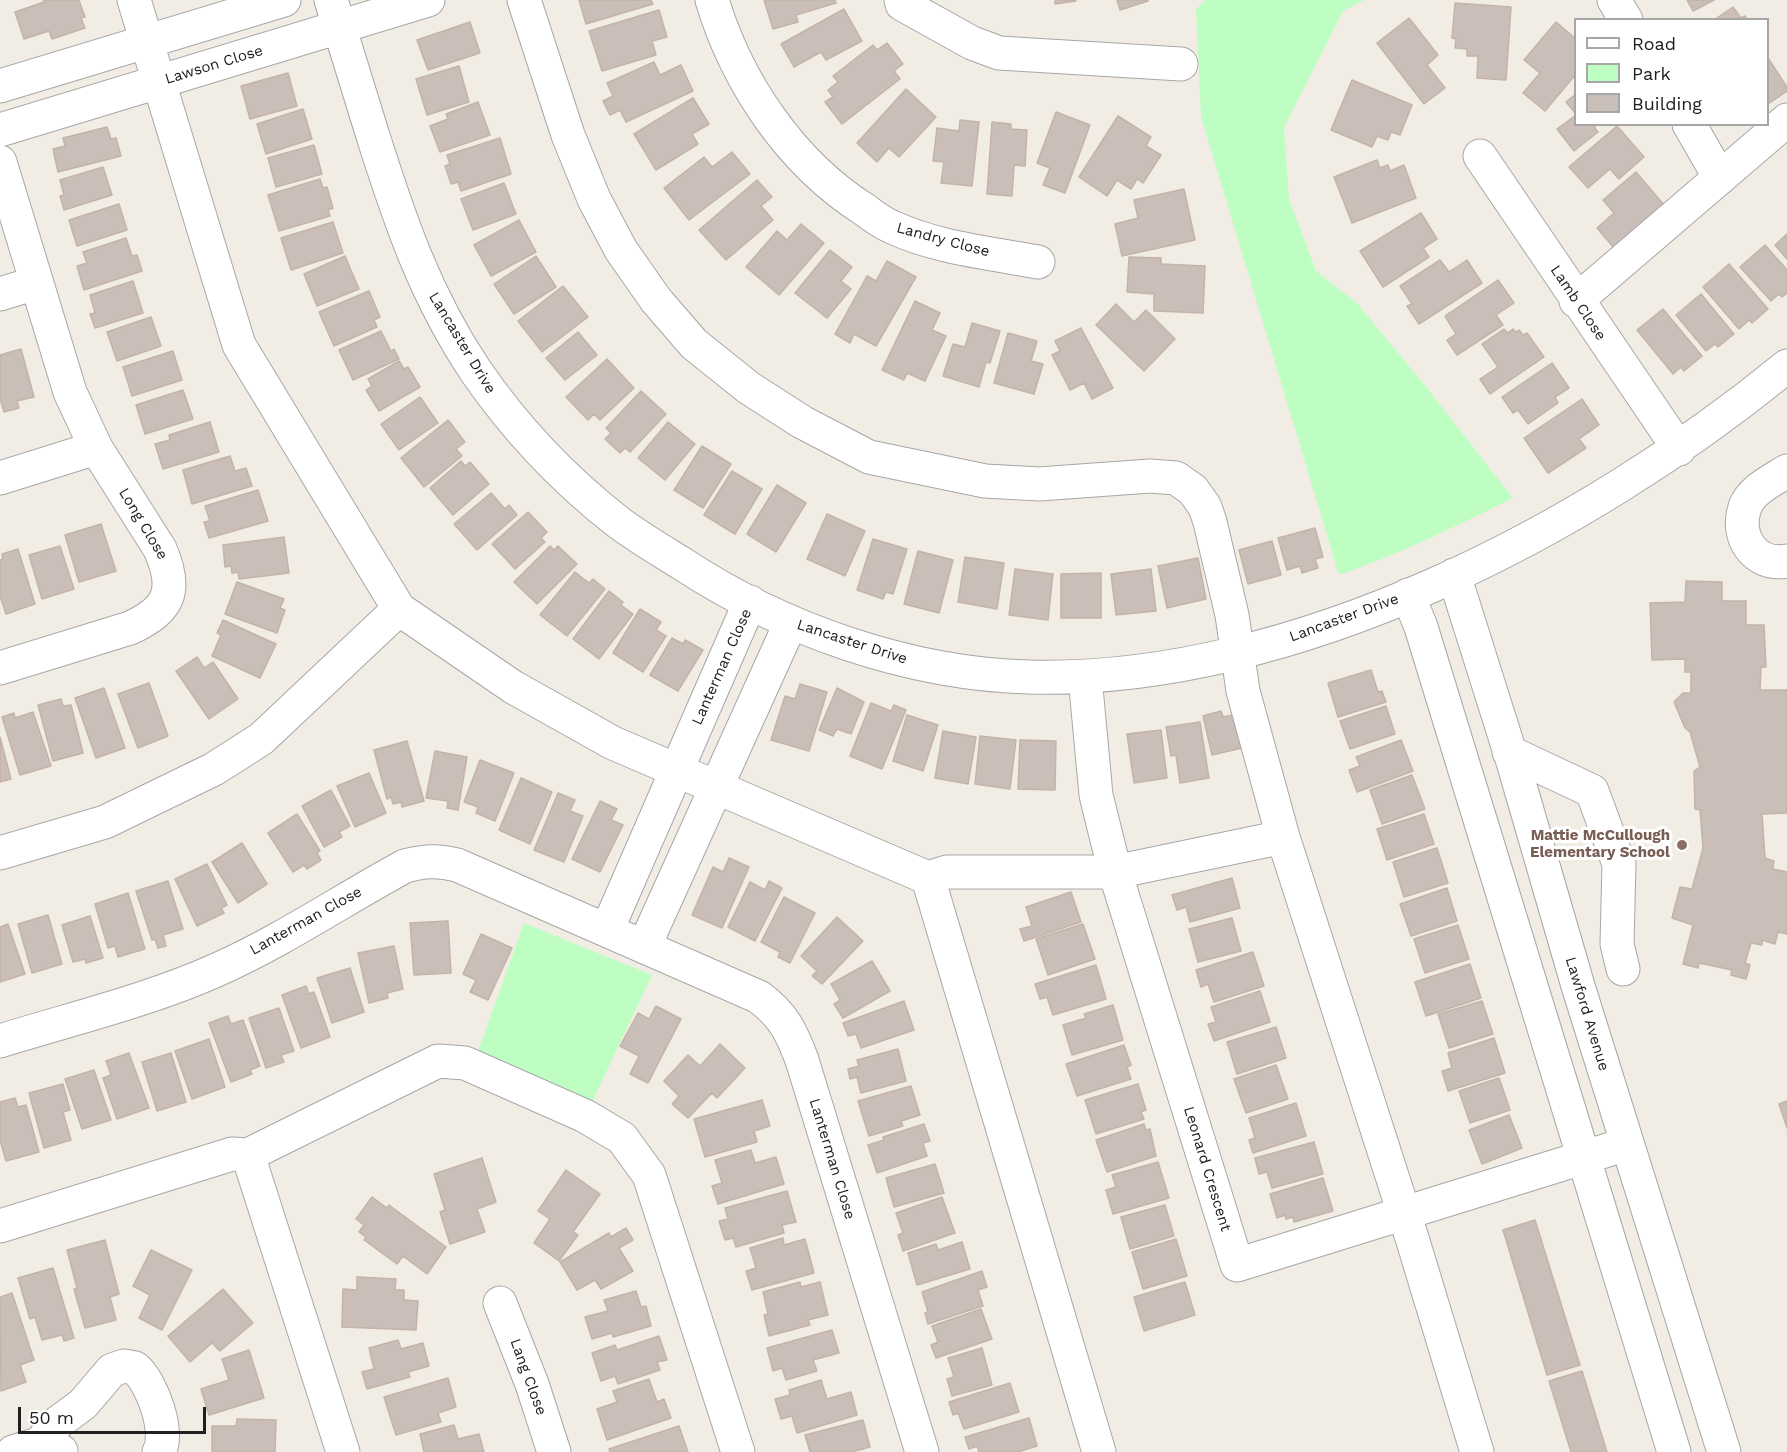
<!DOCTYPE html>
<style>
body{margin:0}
#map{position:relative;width:1787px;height:1452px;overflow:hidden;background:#f1ede5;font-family:"Work Sans",sans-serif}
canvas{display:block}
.legend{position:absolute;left:1574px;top:18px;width:195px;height:108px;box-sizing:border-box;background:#fff;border:2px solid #a6a6a6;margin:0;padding:8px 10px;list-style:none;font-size:18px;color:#202020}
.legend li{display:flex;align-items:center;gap:12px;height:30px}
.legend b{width:30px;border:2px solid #a6a6a6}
.scale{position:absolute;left:18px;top:1407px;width:188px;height:27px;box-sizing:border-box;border:3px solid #202020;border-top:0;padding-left:8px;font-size:18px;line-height:21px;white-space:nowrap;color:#202020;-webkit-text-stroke:4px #fff;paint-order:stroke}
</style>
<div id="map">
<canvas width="1787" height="1452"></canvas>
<ul class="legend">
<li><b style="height:8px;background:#fff"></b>Road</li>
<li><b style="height:16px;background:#bffec2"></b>Park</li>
<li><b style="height:16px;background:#c9bfb8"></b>Building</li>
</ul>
<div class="scale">50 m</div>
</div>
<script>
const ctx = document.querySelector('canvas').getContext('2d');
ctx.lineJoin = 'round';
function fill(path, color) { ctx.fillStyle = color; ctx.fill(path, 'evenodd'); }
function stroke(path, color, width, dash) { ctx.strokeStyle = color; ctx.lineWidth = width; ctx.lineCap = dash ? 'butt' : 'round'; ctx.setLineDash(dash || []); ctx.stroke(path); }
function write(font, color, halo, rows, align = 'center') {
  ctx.font = font + ' "Work Sans",sans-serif'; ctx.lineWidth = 6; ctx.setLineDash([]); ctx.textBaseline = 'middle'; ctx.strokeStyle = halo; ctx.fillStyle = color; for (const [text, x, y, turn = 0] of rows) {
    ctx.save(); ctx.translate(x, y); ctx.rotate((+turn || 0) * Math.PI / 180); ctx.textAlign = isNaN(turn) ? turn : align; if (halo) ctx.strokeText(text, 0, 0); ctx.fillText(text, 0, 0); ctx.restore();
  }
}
const park = new Path2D(`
 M1206,0H1364L1343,11L1284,127L1289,199L1316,271L1357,303L1427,388L1513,498C1456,526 1400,554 1339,575L1201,117L1196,9Z
 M524,923L652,975L592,1102L477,1054Z`);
const building = new Path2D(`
 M43,0H79L85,17L81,18L85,28L52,39L49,31L24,39L15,12L44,2Z
 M579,0H651L653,4L586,24Z
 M764,0H835L836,3L796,15L798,22L773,29Z
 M1055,0H1075L1076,1L1055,4Z
 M1117,0H1148V1L1120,10Z
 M1687,0H1714L1693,11Z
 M1455,3L1511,7L1506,80L1477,78L1478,56H1467V49L1455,48L1456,39L1452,38Z
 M1733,7L1741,18L1745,16L1747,20H1714Z
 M844,9L862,41L826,60L821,52L794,67L781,44Z
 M659,10L667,37L652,41L656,55L602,71L589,31Z
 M1409,18L1438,55L1427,65L1445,88L1424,104L1377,43Z
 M470,22L480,53L428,70L417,40Z
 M1556,22L1576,39V74L1545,111L1523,93L1540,73L1524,60Z
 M887,43L903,64L894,71L900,79L842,124L825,102L833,97L828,90L838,82L833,76L873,45L877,50Z
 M1768,58L1787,87V91L1768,104Z
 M654,62L660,75L681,65L693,91L626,122L620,110L610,115L603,101L613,96L607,83Z
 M459,66L469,102L427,115L416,79Z
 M288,73L297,106L250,119L241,86Z
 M1352,80L1412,105L1400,135L1391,132L1388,140L1377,136L1372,147L1331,130Z
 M906,89L936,117L899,157L889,148L877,162L857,143Z
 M1576,94V114L1566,102Z
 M693,98L709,124L692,134L698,144L656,170L634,134Z
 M478,102L490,135L440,152L430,126L448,119L446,114Z
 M303,109L312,139L266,154L257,124Z
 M1056,112L1090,125L1065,193L1043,185L1050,168L1037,163Z
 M1576,115V124H1598L1594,127L1598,132L1574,151L1557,129Z
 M1118,116L1151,137L1146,146L1161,155L1143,183L1137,179L1131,189L1117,180L1107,196L1079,177Z
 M960,120L979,122L972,186L941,183L944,162L933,161L937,128L959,131Z
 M992,122L1011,124V129L1027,130L1025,166L1014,165L1012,196L987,194Z
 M1617,126L1644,157L1619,179L1610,169L1588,188L1569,167Z
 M107,127L111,139L116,138L121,156L58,172L53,149L65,146L63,138Z
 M500,138L511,174L461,191L458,182L451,184L445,166L450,164L447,155Z
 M314,145L322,174L276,187L268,158Z
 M732,152L750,174L689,220L664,188L704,157L712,167Z
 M1377,160L1380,168L1388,165L1390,171L1404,165L1416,198L1352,223L1334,177Z
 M103,167L112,195L64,210L60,196L64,195L60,180Z
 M1636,172L1664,205L1614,248L1597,228L1614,213L1603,200Z
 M320,179L323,188L327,187L333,208L328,210L330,216L279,231L268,195Z
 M757,180L772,197L761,206L773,220L726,260L699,230Z
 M504,183L516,214L473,230L461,199Z
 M1184,189L1195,240L1122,256L1115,224L1138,218L1134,200Z
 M119,204L127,230L77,246L69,220Z
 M1421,213L1437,239L1423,248L1429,257L1383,287L1360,251Z
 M519,220L536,252L491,276L474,245Z
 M333,222L343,253L291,270L281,238Z
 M801,224L824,243L779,295L746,267L777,231L787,240Z
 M1787,234V259L1775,245Z
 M126,238L132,256L137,255L142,271L84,290L77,266L87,263L83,252Z
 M1765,245L1787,270V293L1782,297L1779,294L1771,301L1740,267Z
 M830,250L852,267L841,281L851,289L827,318L795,293Z
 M345,256L359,289L317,306L304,274Z
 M536,256L556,287L514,314L494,284Z
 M1129,257L1161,258V264L1205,266L1203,313L1154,311V294L1127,292Z
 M1440,260L1449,272L1467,260L1482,283L1419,324L1407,306L1412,304L1400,286Z
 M887,261L916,277L876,346L854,334L850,343L835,334L867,276L876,281Z
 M1729,264L1768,309L1752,323L1749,320L1739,329L1703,287Z
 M1498,280L1514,303L1496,315L1503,325L1457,355L1447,340L1456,334L1445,316Z
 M133,281L143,313L95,328L90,314L95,313L90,295Z
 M563,286L588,317L542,352L518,321Z
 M369,291L380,317L374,320L377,327L334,346L319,312Z
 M1701,294L1734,334L1718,347L1715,344L1706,351L1676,315Z
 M915,301L940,313L932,330L946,336L925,381L907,373L904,380L882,370Z
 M1116,304L1134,322L1146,310L1175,339L1144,371L1096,325Z
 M1663,309L1702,356L1684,371L1681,367L1673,374L1637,330Z
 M151,317L161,346L117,361L107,332Z
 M972,323L1000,331L990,363L986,362L979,387L943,376L953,344L965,347Z
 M1081,328L1113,388L1092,399L1084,383L1070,390L1052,355L1060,351L1055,341Z
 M1504,329L1508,333L1513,329L1516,332L1519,330L1523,335L1527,333L1544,357L1490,394L1480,379L1498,367L1482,344Z
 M381,331L391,351L394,349L399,359L353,380L339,350Z
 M578,332L597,355L565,380L546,358Z
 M1008,333L1037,341L1031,361L1043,364L1034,394L994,383Z
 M21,349L34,397L17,401L19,408L4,412L0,398V355Z
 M173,351L182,380L132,396L123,367Z
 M607,359L634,388L600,420L594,414L588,420L566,397Z
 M399,361L404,369L408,367L420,387L379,411L366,390L372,386L368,379Z
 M1552,363L1569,388L1555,397L1558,403L1528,424L1518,410L1513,413L1502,397Z
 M183,390L193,419L145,434L136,405Z
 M641,391L666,414L630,452L625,448L620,453L605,439L611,433L606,428Z
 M420,397L438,423L399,450L381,424Z
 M1582,399L1599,425L1579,439L1586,448L1548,473L1524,438Z
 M448,420L465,442L456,449L462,456L424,487L401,458Z
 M210,422L219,452L163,469L155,444L170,440L169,435Z
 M668,422L695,444L665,480L638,458Z
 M702,446L731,464L703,508L674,490Z
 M230,456L235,471L246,468L252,486L192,504L183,470Z
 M461,461L465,466L470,462L489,484L453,515L430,488Z
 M732,471L762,489L735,534L704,515Z
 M777,485L806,503L776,552L747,534Z
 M258,490L268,521L209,538L204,522L210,521L205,506Z
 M491,493L505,509L509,505L517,515L477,550L454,524Z
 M528,512L547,532L541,538L545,542L515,569L492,544Z
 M827,514L865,531L845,576L807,559Z
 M101,524L116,571L79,582L65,535Z
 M1315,528L1323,557L1315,559L1318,568L1302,573L1300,566L1287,570L1278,538Z
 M284,537L289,573L239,579L238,572L232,573L231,566L225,567L223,545Z
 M873,539L907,549L893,594L886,592L883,599L857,590Z
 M1272,541L1281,575L1248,584L1239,550Z
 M60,546L74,589L42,599L29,555Z
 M550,546L554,550L558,546L577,564L537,604L514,582Z
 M18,549L35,604L6,614L0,596V560L3,559L2,554Z
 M918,551L953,560L939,613L904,604Z
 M965,557L1004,563L997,609L958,602Z
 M1198,558L1206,599L1167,608L1158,566Z
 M1015,569L1053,574L1048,620L1009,615Z
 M1151,569L1156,611L1116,615L1111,574Z
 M575,572L589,583L593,579L605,589L567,636L540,615Z
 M1101,573V618H1061V574Z
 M1686,581L1722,582V601H1746V625H1764L1766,667H1761L1760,690H1787V813L1762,814L1765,858L1774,861L1773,869L1787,872V934L1778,932L1775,944L1762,940V945L1751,943L1745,963L1750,965L1746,979L1731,975L1732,970L1699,963L1698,968L1683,964L1693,925L1672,918L1680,887L1692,889L1703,848L1700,810L1695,809L1694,771L1700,767L1690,732L1685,728L1674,702L1683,693H1691V672H1685V659L1652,660L1650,603L1685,602Z
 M237,582L284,599L280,608L285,610L277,633L225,614Z
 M609,591L623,602L621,605L633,614L599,659L573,639Z
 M640,609L661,622L656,630L666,636L643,672L613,653Z
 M223,620L276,644L260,678L212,656L221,635L217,633Z
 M672,638L683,644L685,640L703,650L678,691L650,675Z
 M197,657L204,668L213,662L238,699L209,719L176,671Z
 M1371,670L1378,692L1382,691L1386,702L1338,717L1328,683Z
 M149,683L168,736L138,748L118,694Z
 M800,684L827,692L809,751L771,740L785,696L795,699Z
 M104,688L125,748L96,758L75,698Z
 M837,688L864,702L851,734L837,729L833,736L819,730Z
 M61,699L63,706L71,705L83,753L53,761L38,705Z
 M871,703L891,711L894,705L906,710L882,769L850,756Z
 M1386,706L1395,734L1350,749L1340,721Z
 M1221,711L1223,717L1238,714L1246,747L1212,755L1203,716Z
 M33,712L51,766L20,775L2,717L14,713L15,718Z
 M907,715L938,725L923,771L893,761Z
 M1200,722L1209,778L1180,783L1176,755L1171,756L1166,727Z
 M1161,730L1167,778L1134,783L1127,734Z
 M943,731L976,737L968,784L935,778Z
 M980,736L1016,740L1010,789L975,784Z
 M0,737L11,779L0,782Z
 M1020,740L1056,741L1055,790L1018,789Z
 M1401,740L1413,771L1357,792L1349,770L1360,766L1356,757Z
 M407,741L424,801L402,807L401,802L393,804L391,797L387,799L374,750Z
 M435,751L467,757L458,810L447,808L448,801L426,798Z
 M480,760L514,773L495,821L476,813L478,807L464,802Z
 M369,773L386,813L355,827L337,786Z
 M1412,775L1425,809L1382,824L1370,790Z
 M521,778L552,792L530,844L499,830Z
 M331,790L350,826L339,832L342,837L324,847L302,806Z
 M558,793L575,800L570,811L583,816L564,862L534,850Z
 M600,801L617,809L611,820L623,825L600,872L572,859Z
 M297,814L320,851L317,853L321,860L307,869L304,865L293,872L268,833Z
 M1424,814L1434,844L1387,860L1377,829Z
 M242,843L267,884L238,903L212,862Z
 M1437,848L1448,883L1404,897L1393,862Z
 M729,858L749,867L722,928L692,915L713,867L723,872Z
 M207,864L227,905L221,908L224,913L197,926L175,879Z
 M1232,878L1240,908L1190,922L1186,907L1177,910L1172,895Z
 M168,881L183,929L163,935L166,946L158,948L155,939L152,940L136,891Z
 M769,881L782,888L755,941L728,927L750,882L765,890Z
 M1447,888L1457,921L1411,936L1400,904Z
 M1071,892L1081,922L1024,941L1020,929L1032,926L1026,907Z
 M128,893L145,949L118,957L115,946L108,948L95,904Z
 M784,897L815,913L790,963L778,957L780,952L761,942Z
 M48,915L62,964L32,973L18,924Z
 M90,916L103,958L86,963L85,959L73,962L62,925Z
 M837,917L863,941L822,984L812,976L817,971L801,956Z
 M1232,918L1241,951L1198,962L1189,929Z
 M448,921L451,973L414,975L410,923Z
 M8,924L25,974L0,982V927Z
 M1083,924L1095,959L1048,975L1036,939Z
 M1458,925L1469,959L1425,973L1414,939Z
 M481,934L512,948L488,1000L470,992L476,980L463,974Z
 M394,946L403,989L387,993L388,998L369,1003L358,953Z
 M1253,952L1264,986L1214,1002L1208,984L1201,987L1196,970Z
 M872,961L890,991L843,1018L834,1004L840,1000L831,984Z
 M1470,964L1481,998L1426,1016L1415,982Z
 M1096,965L1106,999L1053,1015L1047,997L1040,999L1035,984Z
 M350,968L364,1012L332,1023L317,978Z
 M306,986L309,994L314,992L330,1037L301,1048L282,995Z
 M1260,991L1270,1022L1214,1041L1208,1024L1216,1022L1211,1007Z
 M904,1001L914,1030L861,1048L856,1034L848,1036L843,1023Z
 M1482,1001L1493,1034L1449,1048L1438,1014Z
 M1113,1005L1123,1040L1072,1055L1063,1025L1086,1018L1084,1014Z
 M656,1006L681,1019L648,1083L630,1074L639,1056L620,1046L638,1013L649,1019Z
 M279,1008L294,1051L281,1055L284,1062L266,1068L249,1018Z
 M228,1016L231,1024L243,1020L260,1066L250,1070L252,1074L231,1082L209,1023Z
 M1276,1027L1286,1058L1237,1074L1227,1042Z
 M1494,1038L1505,1073L1448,1091L1442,1071L1452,1068L1448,1053Z
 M209,1039L225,1087L192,1099L175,1051Z
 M720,1044L745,1068L717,1098L712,1093L688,1118L672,1104L679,1096L664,1081L688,1055L700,1066Z
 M1124,1045L1131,1065L1127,1067L1131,1079L1077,1096L1066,1064Z
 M898,1049L906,1081L861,1093L857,1077L850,1079L848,1069L859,1066L857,1060Z
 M129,1053L149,1108L117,1119L103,1078L111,1075L106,1061Z
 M171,1053L186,1102L157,1111L142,1062Z
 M1276,1065L1288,1099L1246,1113L1234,1079Z
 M94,1070L111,1120L82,1129L65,1079Z
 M1499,1078L1510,1110L1470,1123L1459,1091Z
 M63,1084L70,1110L63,1112L71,1140L44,1148L29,1093Z
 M1138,1084L1146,1110L1141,1112L1144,1119L1096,1134L1085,1100Z
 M911,1086L920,1115L901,1121L903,1126L869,1136L858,1101Z
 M15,1098L18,1107L26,1105L39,1152L6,1161L0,1140V1102Z
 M762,1100L770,1126L754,1131L757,1142L705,1157L694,1119Z
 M1787,1101V1128L1779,1104Z
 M1296,1103L1306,1136L1253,1153L1249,1140L1255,1138L1249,1118Z
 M1509,1115L1522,1148L1482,1164L1469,1130Z
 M924,1124L930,1141L923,1143L927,1156L877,1173L868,1145L884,1140L883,1137Z
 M1144,1124L1146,1130L1150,1129L1156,1156L1107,1172L1096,1140Z
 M1314,1142L1323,1174L1272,1188L1267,1172L1259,1174L1255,1158Z
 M751,1150L755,1163L776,1157L784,1184L718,1204L712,1186L722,1183L715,1160Z
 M482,1158L496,1202L477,1209L485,1232L450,1244L440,1212L445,1210L434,1174Z
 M1158,1162L1169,1198L1113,1214L1106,1190L1116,1187L1112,1175Z
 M935,1164L944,1193L894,1207L886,1178Z
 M566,1170L600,1194L573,1232L578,1235L559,1261L534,1243L550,1219L538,1211Z
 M1323,1178L1333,1211L1294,1222L1293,1217L1286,1219L1285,1215L1277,1218L1270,1194Z
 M787,1191L796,1222L782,1225L784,1233L736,1247L733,1238L725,1240L719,1221L728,1219L725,1208Z
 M372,1197L387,1208L389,1205L446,1247L427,1274L403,1256L397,1264L364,1240L366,1237L359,1232L364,1225L356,1219Z
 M942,1197L955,1233L903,1251L898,1235L903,1233L896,1213Z
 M1165,1205L1174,1236L1130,1249L1121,1217Z
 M1535,1220L1580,1365L1547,1375L1503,1230Z
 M626,1228L633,1240L619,1248L633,1271L601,1289L595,1280L577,1290L560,1262L609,1233L611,1237Z
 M783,1238L784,1245L805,1239L814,1273L752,1290L746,1271L756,1268L750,1248Z
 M1176,1239L1187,1276L1143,1289L1132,1252Z
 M105,1240L119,1294L110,1297L116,1320L85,1328L74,1289L77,1288L67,1250Z
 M962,1242L970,1269L917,1285L908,1253L936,1244L938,1250Z
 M151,1250L192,1270L162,1330L139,1318L150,1295L133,1286Z
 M53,1268L74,1338L64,1341L62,1335L42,1340L35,1317L30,1319L18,1278Z
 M982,1271L987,1287L978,1290L983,1306L928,1324L925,1313L928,1312L922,1292Z
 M357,1277L396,1279L395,1290H404V1300L418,1301L416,1330L342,1327L343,1289L357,1290Z
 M800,1282L801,1287L820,1282L828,1315L808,1320L810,1325L769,1336L764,1315L768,1314L763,1292Z
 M1185,1282L1195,1315L1144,1331L1134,1297Z
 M223,1289L253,1323L220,1351L212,1343L190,1362L168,1336Z
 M636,1291L641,1307L646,1306L651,1326L613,1337L612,1333L592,1339L585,1317L608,1311L604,1300Z
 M12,1293L34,1360L20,1365L26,1382L1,1391L0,1297Z
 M981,1309L992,1339L936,1358L931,1345L938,1342L932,1326Z
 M832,1330L839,1353L813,1360L817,1371L786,1380L782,1368L773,1371L767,1348Z
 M659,1336L667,1360L657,1362L660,1370L618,1384L615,1376L601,1381L592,1353L615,1345L617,1350Z
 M398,1340L401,1349L423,1343L429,1366L408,1372L410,1377L367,1389L362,1372L374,1369L369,1348Z
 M982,1348L992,1385L952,1396L947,1379L954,1377L948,1358Z
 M249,1350L264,1398L209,1415L201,1389L229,1380L222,1359Z
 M1582,1371L1607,1452H1571L1549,1381Z
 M448,1378L456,1407L438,1413L441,1422L396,1435L384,1397Z
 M649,1379L657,1402L664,1399L671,1418L607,1440L597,1409L617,1402L613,1391Z
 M821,1380L827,1399L851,1392L857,1415L797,1433L792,1416L781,1419L775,1399L790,1395L789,1390Z
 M1010,1383L1019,1412L964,1429L958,1413L953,1415L949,1402Z
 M1029,1418L1037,1446L1018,1452H979L977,1446L969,1449L965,1437Z
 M237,1419L276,1420L275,1452H212V1426H236Z
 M863,1420L870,1447L852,1452H810L805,1435Z
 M454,1425L458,1439L479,1434L484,1452H424L420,1434Z
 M679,1426L688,1452H610L609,1449Z`);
const minor = new Path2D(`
 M134,0L239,345L399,609L513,687L613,743L928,878L947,872H1115L1283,837
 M331,0C345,46 359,91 373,136C400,221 425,295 475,370C514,427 563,479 618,522C638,537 660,550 681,563C781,629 909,674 1029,677C1293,684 1587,530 1787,366
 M524,0L568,135L594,199L621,250L656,300L694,344L749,388L802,422L869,457L985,481L1039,484L1150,476L1176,478L1193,490L1205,507L1210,522L1232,615L1243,691L1283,837L1412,1238L1477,1452
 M712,0C737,83 791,163 865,210C873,216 882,223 892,227C937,248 990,253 1038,262
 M901,0L902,4L972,43L999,53L1181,64
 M1614,0L1626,20
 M0,86L284,0
 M1689,124L1720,178
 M0,130L428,0
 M1480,156L1679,449
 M0,162L70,392L96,448L160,549C178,590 170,610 130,628L0,668
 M0,294L36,283
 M1576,301L1787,120
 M1787,471C1773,480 1751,490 1745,507C1735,536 1754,567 1787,561
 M0,478L96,448
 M1454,575L1513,762L1578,986L1724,1452
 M1408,595L1421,627L1674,1452
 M1085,677L1096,795L1115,872L1237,1265L1627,1144
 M1509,752L1592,791L1619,864L1617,944L1623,969
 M0,853L105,822L214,769L261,739L399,609
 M928,878L1099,1452
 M607,930L750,602
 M644,947L791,622
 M0,1041C74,1018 151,1000 221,968C285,939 344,899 405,866C424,861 438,860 457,865L759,997C784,1016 791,1031 802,1060L922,1452
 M248,1155L343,1452
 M0,1226L232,1154L248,1155L438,1061L465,1063L585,1116L622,1138L649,1175L738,1452
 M500,1303L532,1384L554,1452
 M41,1443L52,1427L83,1404L112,1370L124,1366L135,1368C152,1382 170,1432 159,1452
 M13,1452L41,1443L61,1451`);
const markers = [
 [1682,845,6,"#8d6e63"]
];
const streetNames = [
 ["Lawson Close",214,65,-17],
 ["Landry Close",943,240,15],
 ["Lamb Close",1578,303,56],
 ["Lancaster Drive",462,343,59],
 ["Long Close",143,524,59],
 ["Lancaster Drive",1344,618,-20],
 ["Lancaster Drive",852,642,18],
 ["Lanterman Close",722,667,-66],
 ["Lanterman Close",306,921,-29],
 ["Lawford Avenue",1587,1014,73],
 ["Lanterman Close",832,1159,73],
 ["Leonard Crescent",1207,1169,73],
 ["Lang Close",528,1377,70]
];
const educationNames = [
 ["Mattie McCullough",1670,836],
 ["Elementary School",1670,853]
];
fill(park, '#bffec2');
fill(building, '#c9bfb8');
stroke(building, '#c4b3a6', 1.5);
stroke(minor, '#a7a7a7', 35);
stroke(minor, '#fff', 33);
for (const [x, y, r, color] of markers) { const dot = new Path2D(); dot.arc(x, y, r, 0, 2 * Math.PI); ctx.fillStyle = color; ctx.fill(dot); stroke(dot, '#fff', 2); }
write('15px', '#202020', '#fff', streetNames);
write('bold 15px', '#785e54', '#fff', educationNames, 'right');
</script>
